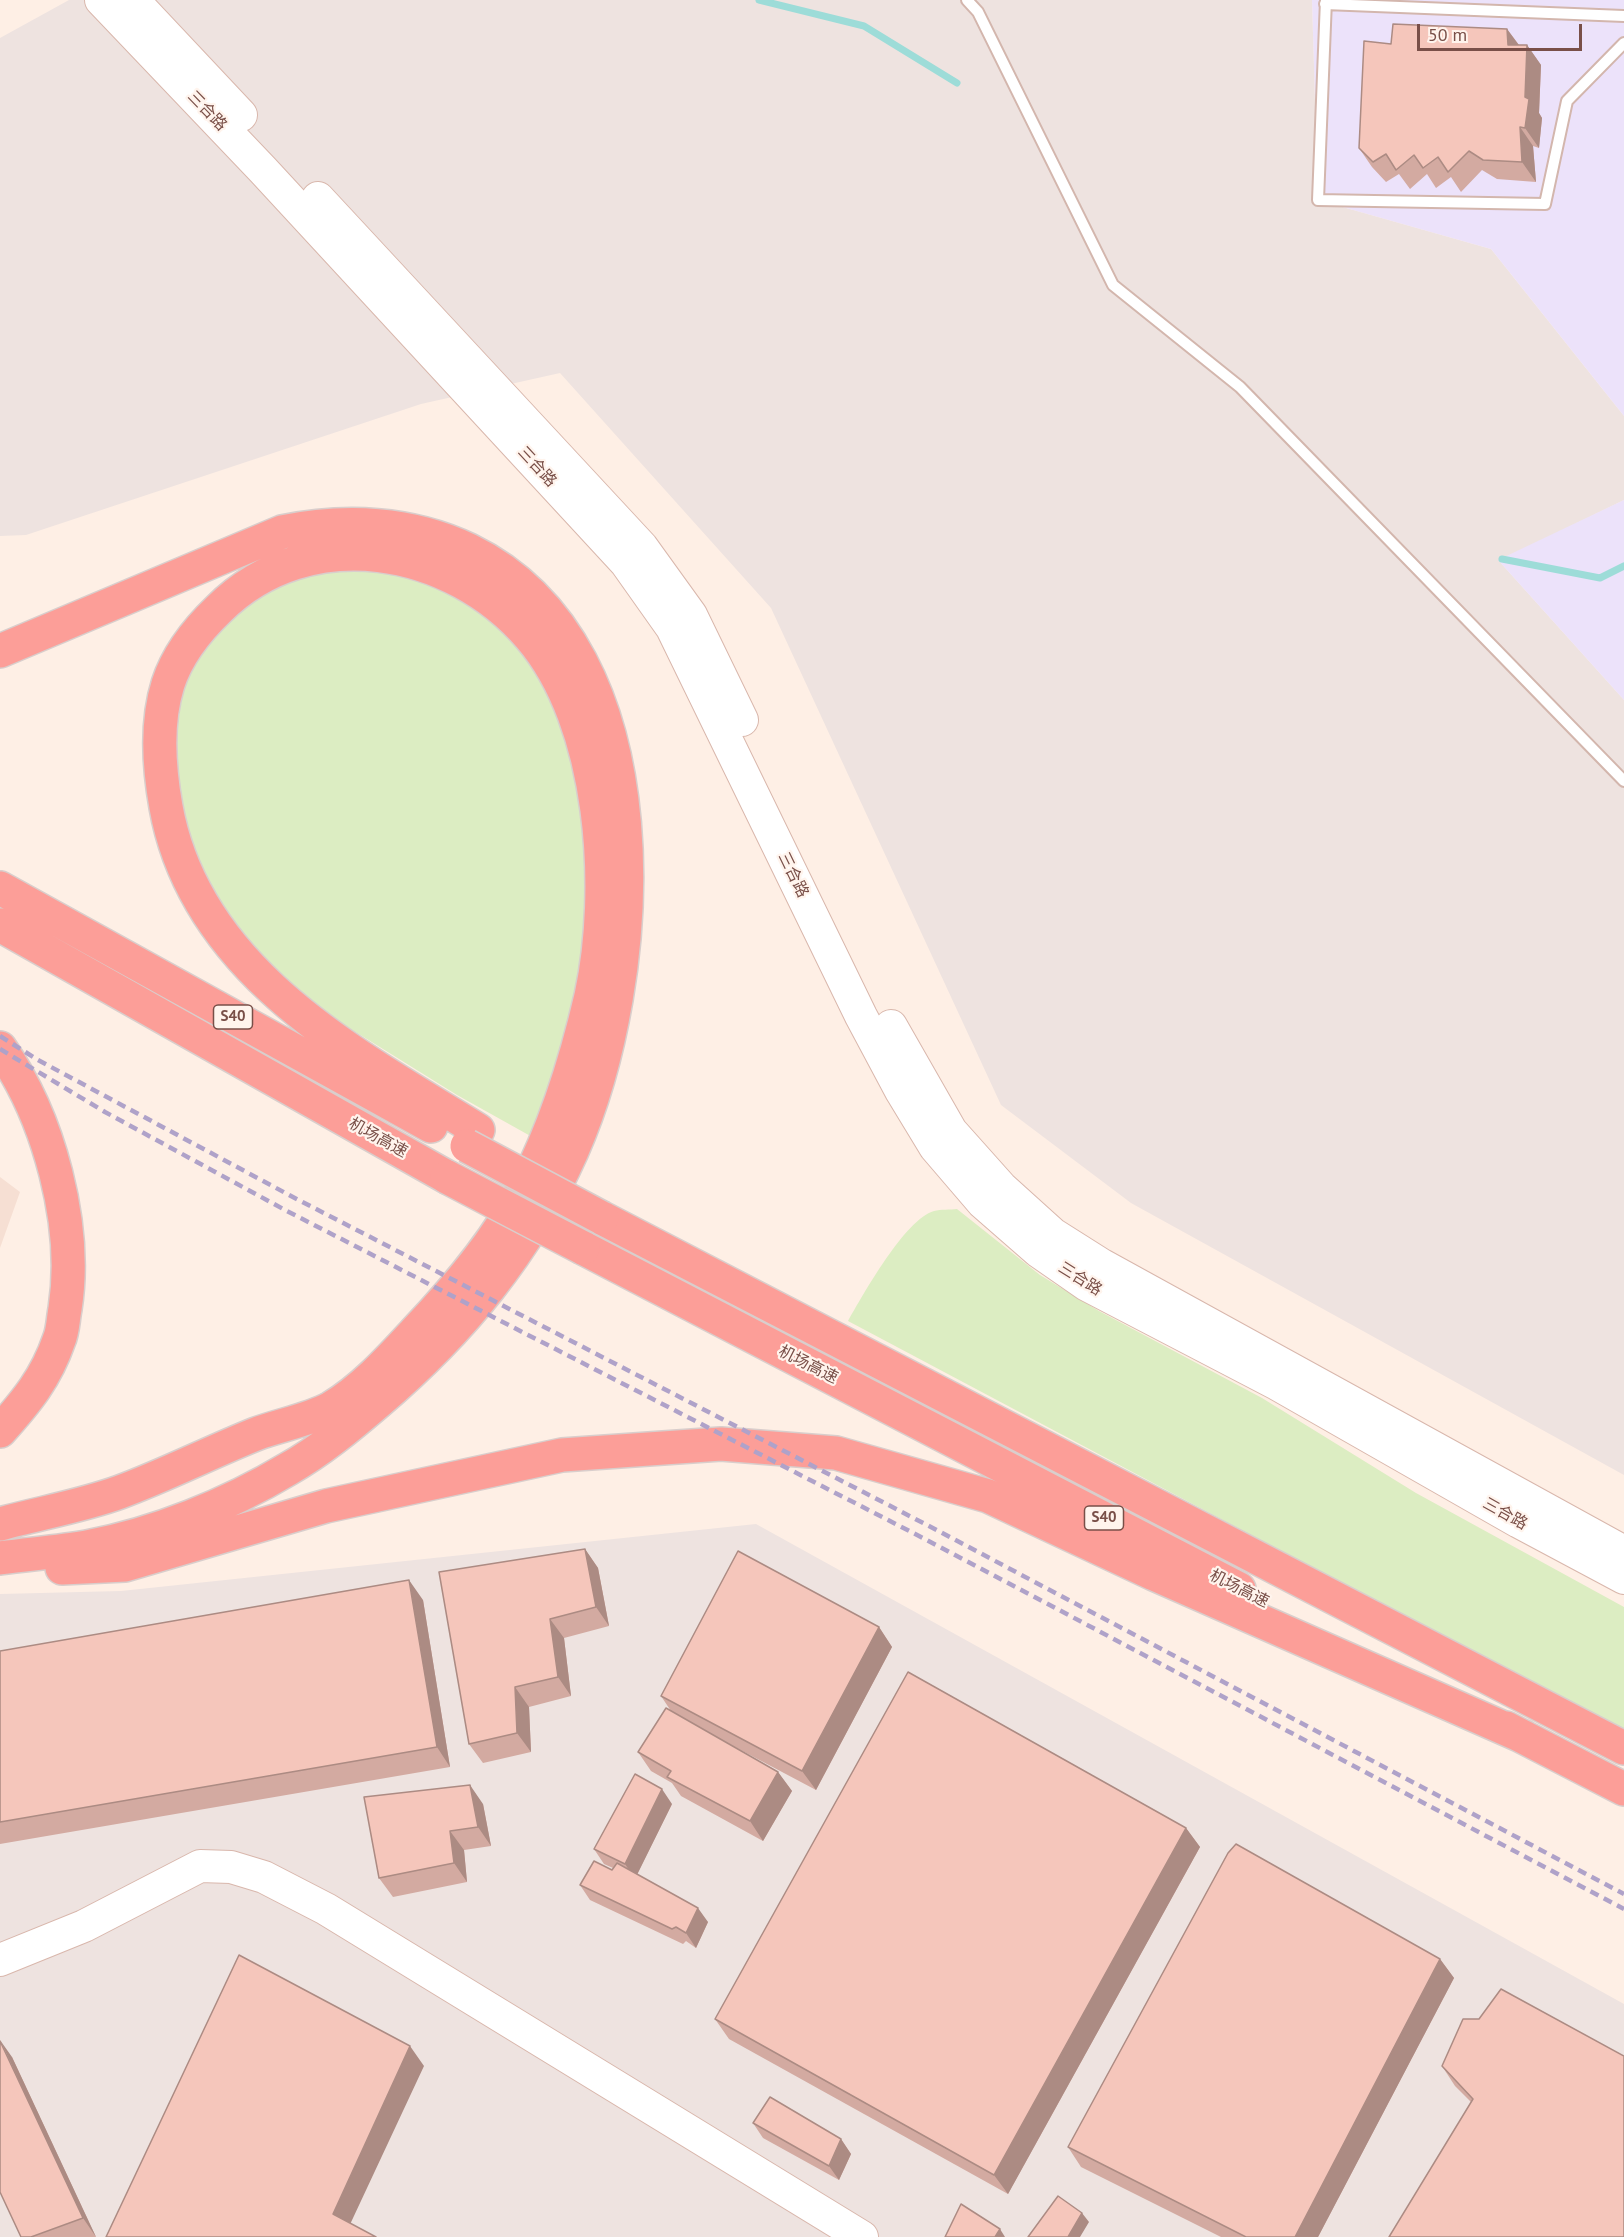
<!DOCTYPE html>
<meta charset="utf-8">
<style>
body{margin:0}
#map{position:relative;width:1624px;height:2237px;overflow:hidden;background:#feefe5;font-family:"PT Sans",sans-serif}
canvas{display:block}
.scale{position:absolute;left:1417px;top:24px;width:165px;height:27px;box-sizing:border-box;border:3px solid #794f48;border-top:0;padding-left:8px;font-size:18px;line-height:21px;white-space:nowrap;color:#794f48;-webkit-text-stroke:4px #fff4ed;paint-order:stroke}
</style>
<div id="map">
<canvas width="1624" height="2237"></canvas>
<div class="scale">50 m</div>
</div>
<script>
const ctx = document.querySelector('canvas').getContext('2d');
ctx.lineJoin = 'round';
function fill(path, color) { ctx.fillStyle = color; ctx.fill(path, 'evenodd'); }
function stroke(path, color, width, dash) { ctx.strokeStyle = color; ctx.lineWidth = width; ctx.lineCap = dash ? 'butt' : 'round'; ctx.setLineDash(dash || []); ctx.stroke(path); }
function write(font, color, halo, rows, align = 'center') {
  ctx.font = font + ' "PT Sans","Noto Sans SC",sans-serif'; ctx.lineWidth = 4.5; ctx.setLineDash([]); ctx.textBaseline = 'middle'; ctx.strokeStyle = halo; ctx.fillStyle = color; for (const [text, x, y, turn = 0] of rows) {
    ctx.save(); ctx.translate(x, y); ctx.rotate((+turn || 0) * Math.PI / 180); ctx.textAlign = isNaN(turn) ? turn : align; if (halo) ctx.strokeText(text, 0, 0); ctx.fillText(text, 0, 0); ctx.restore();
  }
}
const residential = new Path2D(`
 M0,1177L20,1192L0,1248Z`);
const industrial = new Path2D(`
 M69,0H1312L1318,200L1491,249L1624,416V500L1499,561L1624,700V1475L1131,1203L1001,1105L771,608L560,373L421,404L26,535L0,536V38Z
 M756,1524L1624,2004V2237H0V1594L121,1591Z`);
const education = new Path2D(`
 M1312,0H1624V416L1491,249L1318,200Z
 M1624,500V700L1498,560Z`);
const green = new Path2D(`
 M330,566H380L466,596L540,668L582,780L589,870L586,949L571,1035L534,1138L457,1095L296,995L244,938L203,874L182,813L174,746L184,685L214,629L281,582Z
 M957,1209L1040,1275L1099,1311L1262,1398L1416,1493L1624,1607V1733L848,1321C863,1295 905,1219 934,1211C941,1209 950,1210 957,1209Z`);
const stream = new Path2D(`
 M759,0L864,26L957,83
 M1502,559L1600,578L1624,566`);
const lane = new Path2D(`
 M967,0L978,12L1113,285L1240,387L1624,781
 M1326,0L1318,200L1545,204L1567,101L1624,43
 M1325,4L1624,16`);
const secondary = new Path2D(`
 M101,0L263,170L626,563L672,628L861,1016L901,1091L935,1147L983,1203L1038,1251L1087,1285L1277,1384L1519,1522L1624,1578
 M133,0L241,115
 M318,198L642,547L691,615L742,720
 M891,1026L951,1131L1001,1187L1053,1234L1102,1265L1624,1552
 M0,1960L84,1926L200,1866L231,1867L264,1877L326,1909L862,2237`);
const highway = new Path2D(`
 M0,651L282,532C345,519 411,522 469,550C670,648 648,979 572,1151C527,1252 461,1331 378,1402C350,1426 320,1451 288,1469C228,1505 156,1534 87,1547C59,1552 29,1554 0,1558
 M0,888L431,1126
 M0,925L447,1177
 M0,1048C49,1117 78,1225 65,1309C63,1319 63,1331 59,1340C46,1378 26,1402 0,1431
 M602,1218L1624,1748
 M583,1248L1239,1589
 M0,1524C40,1513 82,1506 120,1492C166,1475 211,1452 256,1434C280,1425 309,1420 331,1408C363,1389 390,1359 415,1332C456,1289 497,1241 524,1188C555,1128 576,1061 591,996C614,890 604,723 530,637C452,546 309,520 219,609C198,629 177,656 168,684C156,722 159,768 166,807C195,970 351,1052 478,1130
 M62,1568L125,1565L326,1506L562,1455L721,1444L836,1453L988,1496L1154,1574L1524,1737
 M1506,1728L1624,1789`);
const rail = new Path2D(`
 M0,1036L38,1060L291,1196L929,1526L1624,1894
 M0,1049L105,1112L285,1210L923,1538L1624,1909`);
const highwayBridge = new Path2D(`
 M467,1146L602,1218
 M447,1177L583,1248`);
const wall = new Path2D(`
 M1507,29L1519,45H1527L1541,65L1539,113L1542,118L1539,148L1533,146L1536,182L1497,179L1482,170L1461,192L1451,177L1436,188L1427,174L1410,189L1399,174L1386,182L1372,167L1359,148L1391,44Z
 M585,1549L598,1568L609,1626L564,1638L571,1696L529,1707L531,1752L483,1763L469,1744Z
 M423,1600L450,1767L0,1844V1651Z
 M879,1627L892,1647L816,1790L733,1746L778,1772L792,1791L763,1841L681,1796L672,1783L651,1771L638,1752L671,1711L661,1696Z
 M483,1804L491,1846L464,1850L467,1882L393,1897L379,1878Z
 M672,1804L637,1874L708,1922L696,1948L686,1941L683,1944L590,1900L580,1885L612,1870L613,1868L604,1864L594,1849Z
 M1186,1828L1200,1847L1008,2194L729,2039L715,2019Z
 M1440,1959L1454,1978L1318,2237H1221L1081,2167L1068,2147Z
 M1624,2056L1471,2102L1455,2086L1442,2066Z
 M12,2057L96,2237H21Z
 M753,2123L841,2139L851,2154L839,2180L763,2138Z`);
const shadedWall = new Path2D(`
 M1507,29L1521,48L1508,45Z
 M1527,45L1541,65L1539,113L1542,118L1539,148L1525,128V97Z
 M1520,127L1533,146L1536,182L1522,162Z
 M585,1549L598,1568L609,1626L596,1607Z
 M409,1580L423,1600L450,1767L437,1747Z
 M550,1619L564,1638L571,1696L558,1677Z
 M879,1627L892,1647L816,1790L802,1771Z
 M515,1687L529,1707L531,1752L517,1733Z
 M778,1772L792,1791L763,1841L750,1821Z
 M470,1785L483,1804L491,1846L478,1827Z
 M662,1789L672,1804L635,1879L625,1864Z
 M1186,1828L1200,1847L1008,2194L994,2175Z
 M450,1831L464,1850L467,1882L454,1863Z
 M698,1908L708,1922L696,1948L686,1933Z
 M1440,1959L1454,1978L1318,2237H1295Z
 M0,2040L12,2057L96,2237L83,2218Z
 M410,2046L424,2066L346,2233L333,2214Z
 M841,2139L851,2154L839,2180L829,2166Z
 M1082,2213L1089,2222L1080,2237H1068Z
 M1000,2229L1005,2237H995Z`);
const building = new Path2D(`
 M1393,24L1507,29L1508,45H1527L1525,97L1529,99L1525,128L1520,127L1522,162L1483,160L1469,151L1448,172L1438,157L1423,168L1414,155L1396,170L1386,154L1373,162L1359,148L1364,41L1391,44Z
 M585,1549L596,1607L550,1619L558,1677L515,1687L517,1733L469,1744L439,1572Z
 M738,1551L879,1627L802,1771L661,1696Z
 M409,1580L437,1747L0,1822V1651Z
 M908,1672L1186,1828L994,2175L715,2019Z
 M666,1708L778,1772L750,1821L667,1777L671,1771L638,1752Z
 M635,1774L662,1789L625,1864L594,1849Z
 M470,1785L478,1827L450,1831L454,1863L379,1878L364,1797Z
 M1236,1844L1440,1959L1295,2237H1246L1068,2147L1228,1853Z
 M594,1861L612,1870L617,1863L698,1908L686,1933L676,1927L672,1929L580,1885Z
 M239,1955L410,2046L333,2214L376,2237H106Z
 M1501,1989L1624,2056V2237H1389L1473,2099L1442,2066L1463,2019H1479Z
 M0,2041L83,2218L31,2237H21L0,2192Z
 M770,2097L841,2139L829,2166L753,2123Z
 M1058,2196L1082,2213L1068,2237H1028Z
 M961,2204L1000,2229L995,2237H945Z`);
const shields = [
 [233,1017,39],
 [1104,1518,39]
];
const shieldNames = [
 ["S40",233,1017],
 ["S40",1104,1518]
];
const streetNames = [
 ["三合路",207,111,46],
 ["三合路",537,467,47],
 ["三合路",793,875,64],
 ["机场高速",378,1138,29],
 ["三合路",1080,1279,32],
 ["机场高速",808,1365,27],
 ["三合路",1505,1514,29],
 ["机场高速",1239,1589,27]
];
fill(residential, '#f6dfd3');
fill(industrial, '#eee3e0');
fill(education, '#ece2fa');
fill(green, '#dcedc2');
stroke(stream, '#9ddcd8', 7);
stroke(lane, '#d3b6ad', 14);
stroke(secondary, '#d9b7ac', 34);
stroke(highway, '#d9cecc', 36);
stroke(lane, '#fff', 10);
stroke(secondary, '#fff', 32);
stroke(highway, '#fc9e98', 33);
stroke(rail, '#afa2c9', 4.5, [9, 6]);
stroke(highwayBridge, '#d9cecc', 36, []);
stroke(highwayBridge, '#fc9e98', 33);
fill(wall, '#d3aaa1');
fill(shadedWall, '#ac8b83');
fill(building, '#f5c6bb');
stroke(building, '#ac8b83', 1.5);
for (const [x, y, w] of shields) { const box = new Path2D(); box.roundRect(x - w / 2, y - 12, w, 24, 4.5); ctx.fillStyle = '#fff4ed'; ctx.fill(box); stroke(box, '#794f48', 1.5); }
write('bold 15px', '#794f48', null, shieldNames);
write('16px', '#794f48', '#fff4ed', streetNames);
</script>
